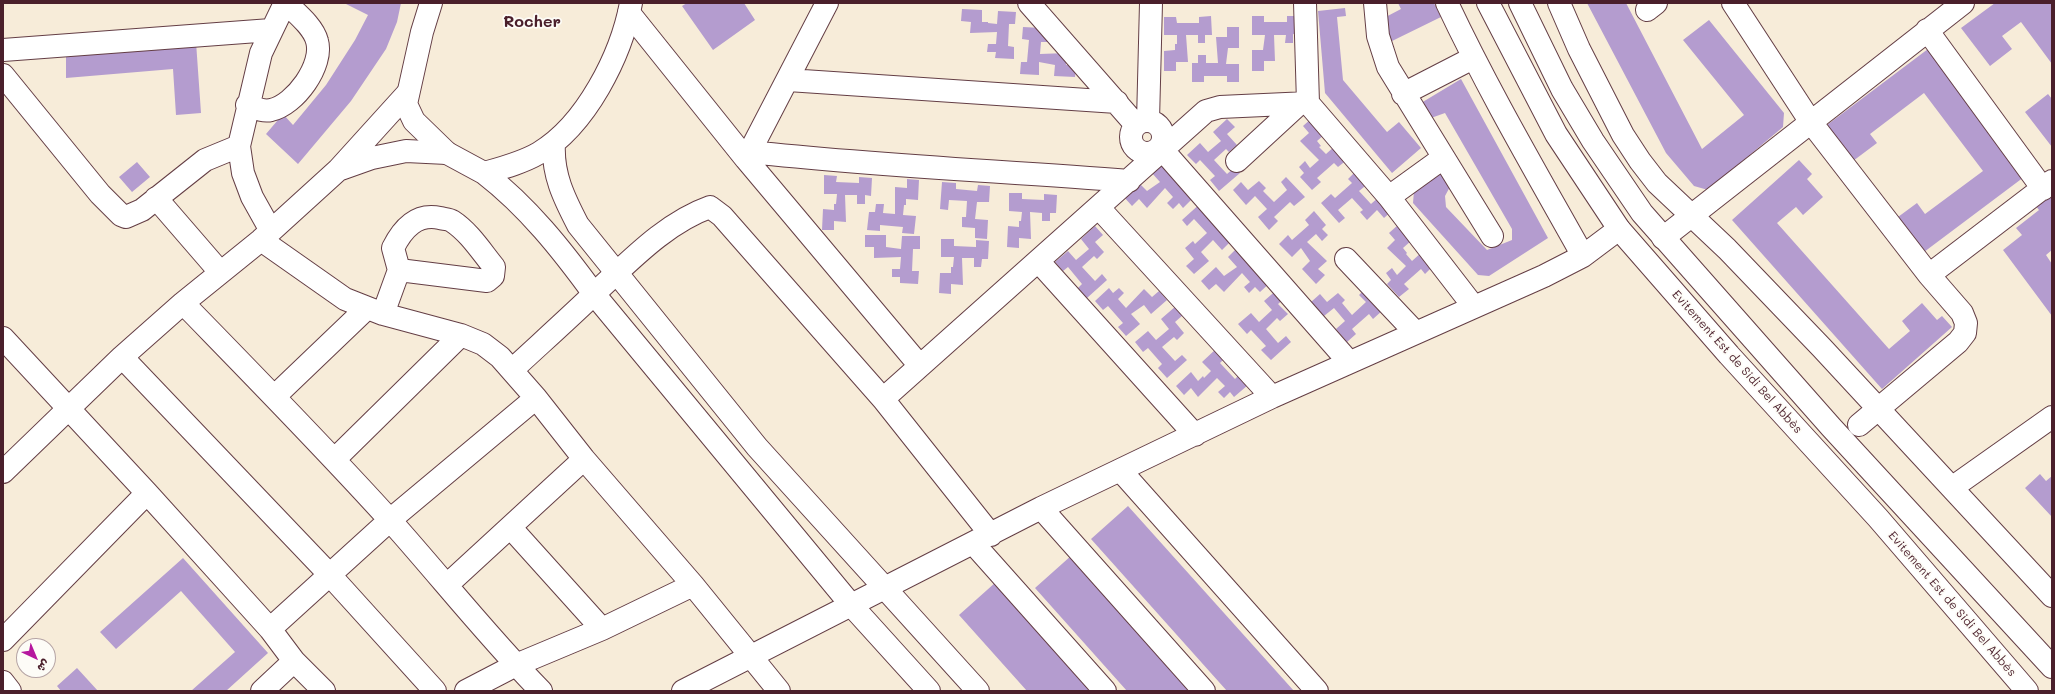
<!DOCTYPE html>
<meta charset="utf-8">
<style>
body{margin:0}
#map{position:relative;width:2055px;height:694px;overflow:hidden;background:#f7ecd9;font-family:Mali,"Playpen Sans Arabic",sans-serif}
canvas{display:block}
.frame{position:absolute;inset:0;border:4px solid #4a1f2b;pointer-events:none}
.north{position:absolute;left:16px;top:638px;width:40px;height:40px;box-sizing:border-box;background:#fdfcf7;border:1px solid #b5a4a5;border-radius:50%;rotate:136deg;font-size:11px;font-weight:700;line-height:16px;text-align:center;color:#4a1f2b}
.north::after{content:'';display:block;margin:auto;width:14px;height:18px;background:#b5179e;clip-path:polygon(50% 0,100% 100%,50% 72%,0 100%)}
</style>
<div id="map">
<canvas width="2055" height="694"></canvas>
<div class="frame"></div>
<div class="north">ش</div>
</div>
<script>
const ctx = document.querySelector('canvas').getContext('2d');
ctx.lineJoin = 'round';
function fill(path, color) { ctx.fillStyle = color; ctx.fill(path, 'evenodd'); }
function stroke(path, color, width, dash) { ctx.strokeStyle = color; ctx.lineWidth = width; ctx.lineCap = dash ? 'butt' : 'round'; ctx.setLineDash(dash || []); ctx.stroke(path); }
function write(font, color, halo, rows, align = 'center') {
  ctx.font = font + ' Mali,sans-serif'; ctx.lineWidth = 3.5; ctx.setLineDash([]); ctx.textBaseline = 'middle'; ctx.strokeStyle = halo; ctx.fillStyle = color; for (const [text, x, y, turn = 0] of rows) {
    ctx.save(); ctx.translate(x, y); ctx.rotate((+turn || 0) * Math.PI / 180); ctx.textAlign = isNaN(turn) ? turn : align; if (halo) ctx.strokeText(text, 0, 0); ctx.fillText(text, 0, 0); ctx.restore();
  }
}
const building = new Path2D(`
 M344,3H401L397,22L386,49L351,101L298,164L266,134L283,114L293,125L326,85L355,40L368,15Z
 M687,3H744L755,20L713,50L682,6Z
 M1398,3H1434L1441,17L1390,42L1380,20L1401,9Z
 M1587,3H1626L1702,149L1744,115L1683,40L1709,20L1784,113L1783,127L1708,190L1694,186L1666,153Z
 M1995,3H2052V64L2021,22L2002,36L2012,49L1990,66L1961,28Z
 M1345,8L1346,16L1337,17L1343,80L1387,132L1399,122L1421,148L1392,173L1325,93L1318,11Z
 M962,9L982,10V22H988V23L997,24L998,11L1016,12L1015,24H1009L1008,46L1014,47V59L995,58L996,52H987L988,44H996L997,32L970,33L971,22L961,21Z
 M1211,16L1212,35H1205V43H1198V35H1186L1188,62H1176V71H1164V51L1175,50V44H1177V35H1164V17H1176L1177,23H1199V17Z
 M1252,16H1264V22H1287V16H1299L1300,34H1293V43H1285L1286,35H1274L1275,61H1264V71H1252V50H1263L1265,35H1252Z
 M1023,27L1042,28L1041,34L1050,35L1049,42H1041L1040,54L1067,53L1066,65H1076L1075,77L1054,76L1055,65L1039,62V75L1020,74L1021,62H1027L1029,40L1022,39Z
 M1227,27H1239V48H1228L1226,64H1239V82H1227V76H1204V82H1192V63H1198V55H1206V63H1218L1216,37H1227Z
 M196,42L201,113L176,115L173,69L66,78V53Z
 M1932,46L2028,174L1924,252L1898,217L1917,203L1925,214L1983,171L1924,93L1870,134L1877,143L1853,161L1827,125Z
 M1461,79L1548,238L1489,276L1478,275L1413,203L1414,191L1440,170L1452,183L1445,196L1446,207L1487,250L1512,240V229L1445,113L1431,118L1421,103Z
 M2048,94L2052,99V147L2025,112Z
 M1312,118L1325,134L1317,141L1321,146L1319,147L1326,154L1336,145L1348,159L1338,167L1334,163L1317,178L1321,182L1312,190L1300,177L1304,173L1299,167L1305,161L1310,168L1319,160L1300,141L1309,133L1303,126Z
 M1227,119L1235,127L1227,134L1237,145L1229,152L1226,149L1214,160L1227,174L1235,167L1240,173L1219,191L1210,180L1215,176L1200,160L1196,164L1187,155L1200,143L1208,152L1221,141L1213,132Z
 M1165,160L1173,169L1168,173L1183,190L1196,195L1183,208L1179,203L1173,209L1167,203L1173,197L1165,188L1147,208L1139,199L1132,206L1124,197L1139,183L1147,191L1160,182L1151,172Z
 M1799,160L1812,174L1807,179L1823,197L1803,215L1796,207L1777,223L1889,349L1910,331L1902,321L1922,303L1937,320L1942,316L1952,327L1882,389L1732,220Z
 M137,162L150,177L132,192L119,177Z
 M1357,170L1369,183L1359,191L1371,204L1380,196L1393,210L1384,218L1377,210L1367,220L1360,212L1363,210L1352,198L1338,210L1345,218L1339,223L1321,203L1331,194L1335,198L1352,183L1348,179Z
 M824,175L837,176L836,182L859,183V177L872,178L871,196L865,195V204H857V195H845L846,222L834,221V230H822L823,209L834,210V204H836L837,194H824Z
 M1286,177L1305,197L1294,206L1290,202L1274,217L1278,221L1269,230L1258,217L1267,209L1255,196L1246,205L1233,190L1241,182L1248,190L1259,181L1266,188L1263,191L1274,202L1287,190L1281,182Z
 M907,179L919,180L918,200L906,199V205H904L903,215L916,216L914,234L902,233L903,227L880,225V231L867,230L869,212H875L876,204H884L883,213L895,214V187L907,188Z
 M942,182L956,183V189L977,191L978,185L990,186L989,202H977L975,219L988,220L987,239L975,238V228L962,227V217H966L967,201L949,200L948,210L940,209Z
 M2052,192V250L2046,255L2052,264V316L2003,250L2022,235L2016,228L2039,210L2035,205Z
 M1009,193H1022V199L1044,200V194L1057,195L1056,213H1050V221H1042V213L1030,212L1031,239L1019,238V248L1007,247L1008,226L1019,227V221H1021L1022,212L1009,211Z
 M1202,202L1234,238L1222,250L1213,240L1201,252L1209,261L1194,274L1186,266L1194,259L1185,248L1193,241L1195,244L1207,233L1194,219L1187,226L1182,220Z
 M1314,211L1326,225L1322,229L1328,235L1322,241L1316,234L1307,242L1327,261L1318,269L1325,275L1316,284L1302,269L1310,261L1301,248L1292,257L1279,244L1288,235L1292,240L1309,225L1305,220Z
 M1398,225L1412,240L1403,248L1407,253L1406,254L1412,261L1422,252L1434,265L1425,274L1421,269L1404,284L1409,289L1399,297L1387,284L1391,280L1386,273L1392,268L1397,275L1406,266L1387,248L1395,240L1389,233Z
 M1095,226L1103,235L1095,242L1104,252L1097,259L1094,256L1082,267L1095,281L1102,274L1107,280L1087,298L1078,288L1082,284L1068,267L1063,271L1055,262L1068,251L1076,260L1089,249L1081,239Z
 M865,235H886V247L901,249L902,236H920V249H913L912,271H919L918,284L900,283V277H892V269H900L901,257L874,258V247H865Z
 M941,239H954V246L976,247V240L989,241L988,259H982L981,267H974V258H962L963,285L951,284V294L939,293L940,273H951V267H953L954,257H941Z
 M1241,244L1273,280L1260,292L1255,287L1249,293L1244,287L1250,282L1242,273L1224,292L1216,284L1209,290L1201,281L1216,267L1224,276L1237,267L1228,257Z
 M1109,288L1113,293L1119,288L1124,293L1118,299L1126,308L1144,289L1152,297L1159,291L1167,300L1151,314L1144,305L1131,314L1140,324L1126,336L1118,327L1123,323L1108,306L1103,310L1095,301Z
 M1279,288L1286,297L1278,304L1288,314L1280,321L1277,318L1266,329L1278,343L1286,336L1291,342L1271,360L1261,350L1266,346L1251,330L1247,334L1238,324L1251,313L1259,322L1272,310L1264,301Z
 M1365,289L1383,310L1373,319L1369,314L1352,329L1356,334L1347,342L1336,329L1345,321L1334,308L1324,316L1311,302L1320,294L1327,302L1338,293L1345,300L1342,303L1352,315L1366,302L1359,295Z
 M1176,306L1183,315L1175,322L1184,333L1177,340L1174,337L1162,347L1175,361L1182,355L1187,360L1167,378L1158,368L1162,364L1148,348L1143,352L1135,342L1148,331L1156,340L1169,329L1161,319Z
 M1216,349L1224,359L1220,363L1235,379L1239,375L1248,385L1234,397L1230,392L1224,398L1218,392L1225,386L1217,378L1198,397L1191,388L1184,395L1176,386L1191,372L1198,381L1203,376L1204,378L1211,371L1202,362Z
 M2040,474L2046,481L2052,476V517L2025,488Z
 M1128,506L1294,691H1227L1091,539Z
 M1072,555L1194,691H1127L1035,588Z
 M183,558L268,653L226,691H191L235,652L181,591L116,649L100,632Z
 M996,582L1093,691H1027L959,615Z
 M77,668L98,691H61L57,686Z`);
const minor = new Path2D(`
 M1029,3L1136,125
 M1305,3L1308,103L1389,197L1474,307
 M1375,3L1378,36L1388,67L1492,236
 M1447,3C1488,90 1536,172 1583,256
 M1559,3L1579,49L1623,135L1640,161L1657,183L1727,249L1822,348L2052,596
 M1733,3L1810,121L1929,275L1962,313L1966,323L1965,333L1958,342L1859,425
 M1647,10L1656,3
 M629,13L746,159L920,366
 M1927,30L2043,189
 M3,50L271,30
 M3,75L100,194L121,215L126,217L142,210L205,160L239,146
 M788,80L1117,102
 M1403,94L1473,58
 M247,105C255,108 263,112 271,110C295,105 324,65 317,41C313,26 296,13 286,3
 M1148,121L1151,3
 M1131 137a16 16 0 1 1 32 0a16 16 0 1 1-32 0Z
 M1160,147L1349,362
 M751,152C877,166 1003,171 1129,181
 M746,159L827,3
 M1237,161L1300,103
 M341,169L372,158L406,151L447,153
 M1389,197L1443,158
 M156,198L220,272
 M1099,208L1272,397
 M271,231L252,197L243,173L239,146L261,53L285,3
 M1663,238L1963,3
 M261,240L345,299L383,314L461,335L483,344L500,357L536,398L584,459L693,585L779,691
 M1346,259L1415,332
 M1039,262L1195,435
 M1929,275L2052,181
 M183,303C252,374 322,445 389,519C440,576 488,637 541,691
 M383,314L399,270L393,248C403,228 417,213 440,218C444,219 449,219 452,221C469,232 481,251 494,267L493,276L487,281L399,270
 M3,338L147,493L270,629L294,661L324,691
 M122,357L329,574L435,691
 M512,370C540,344 568,319 595,293C629,262 665,223 710,207L722,216L883,399L991,535
 M274,397L367,308
 M883,399L1206,111L1220,107L1308,103
 M335,459L461,335
 M1121,471L1317,691
 M3,472L122,357L183,303L261,240L338,170L406,95
 M1953,487L2052,417
 M1041,508L1204,691
 M511,528L602,629
 M973,543L1105,691
 M447,585L584,459
 M270,629L390,520L536,398
 M3,640L147,493
 M3,682L10,691
 M262,691L294,661
 M466,691L516,665L602,629L693,585
 M683,691L1041,508L1272,397L1544,276L1583,256L1619,229`);
const major = new Path2D(`
 M431,3L422,32L406,104L414,121L447,153L484,173C502,168 522,163 539,153C586,125 621,56 631,3
 M554,143C552,174 564,198 578,225L757,447L978,691
 M484,173C528,207 562,250 594,294L852,606L929,691`);
const highway = new Path2D(`
 M1488,3L1556,134L1619,229L1729,355L1878,518L2027,691
 M1520,3L1562,89L1593,141L1642,213L1831,427L2052,667`);
const streetNames = [
 ["Evitement Est de Sidi Bel Abbès",1737,362,48],
 ["Evitement Est de Sidi Bel Abbès",1952,604,49]
];
const districtNames = [
 ["Rocher",532,22]
];
fill(building, '#b49ccf');
stroke(minor, '#643e45', 24);
stroke(major, '#643e45', 24);
stroke(highway, '#643e45', 24);
stroke(minor, '#fff', 22);
stroke(major, '#fff', 22);
stroke(highway, '#fff', 22);
write('12px', '#4a1f2b', '#fdfcf7', streetNames);
write('bold 16px', '#4a1f2b', '#fdfcf7', districtNames);
</script>
